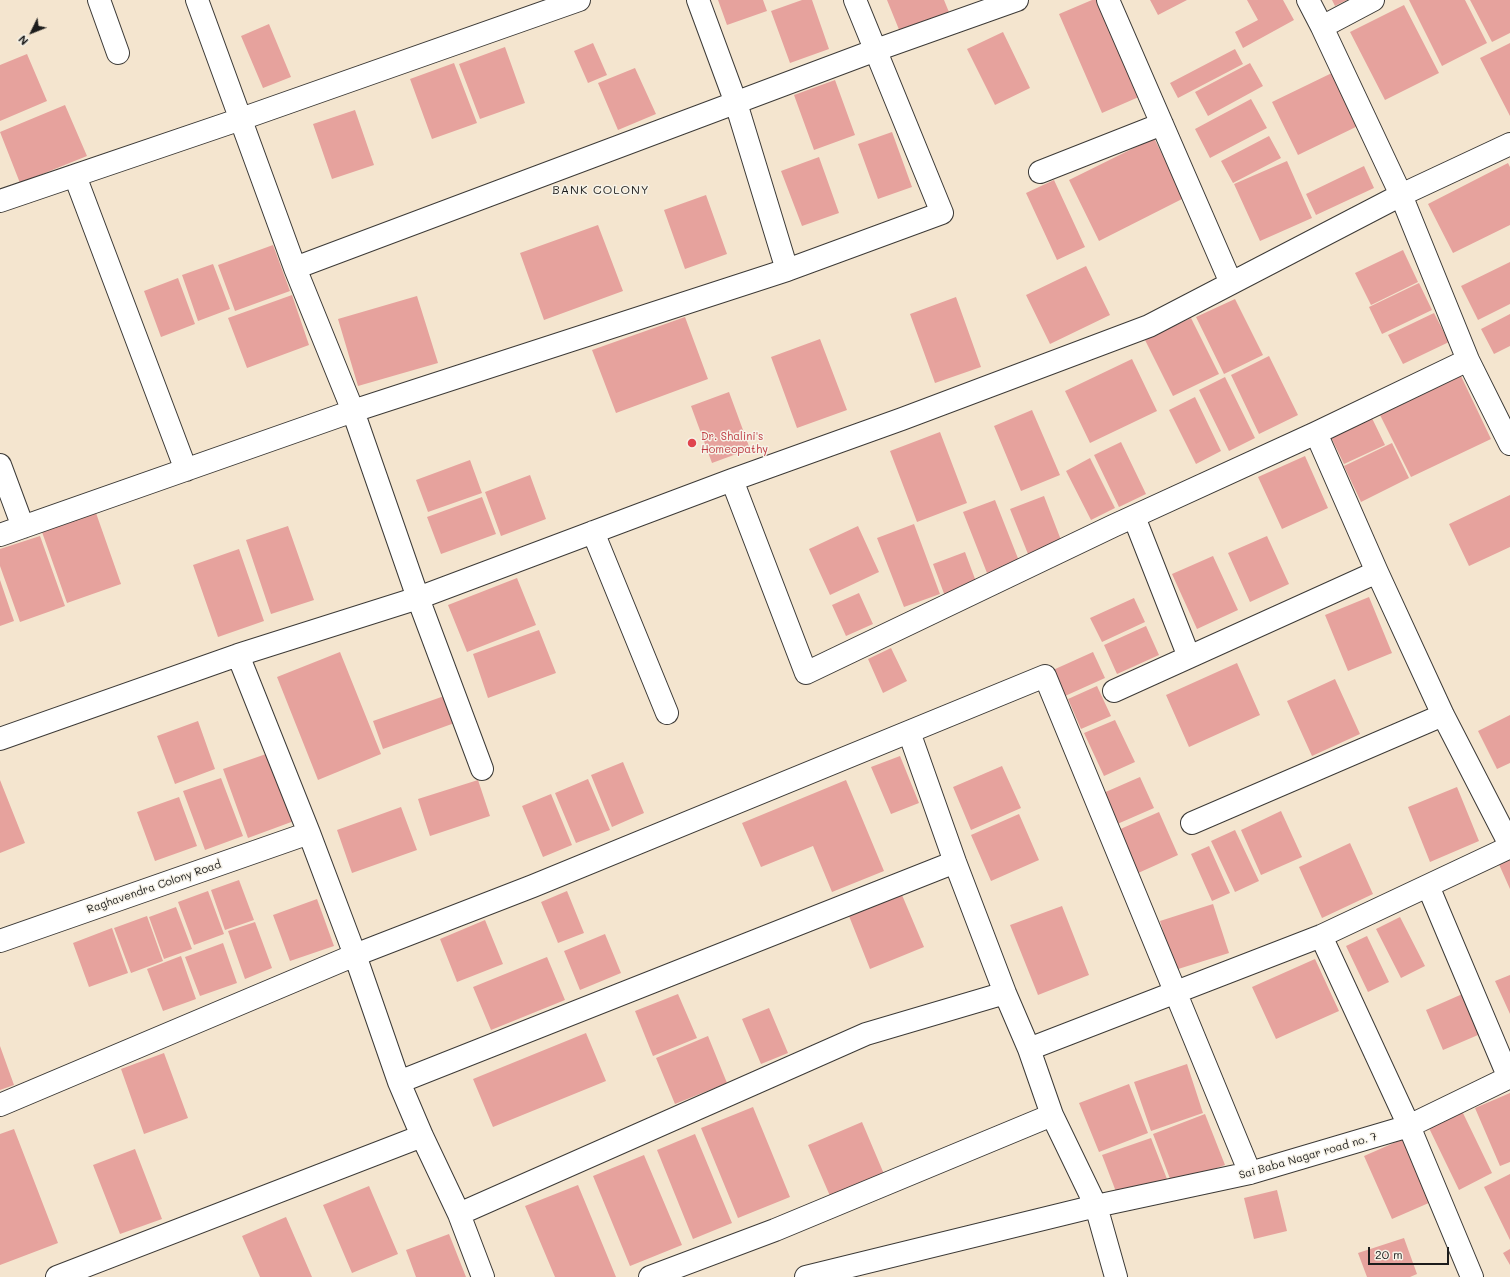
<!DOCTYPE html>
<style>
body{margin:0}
#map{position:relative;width:1510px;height:1277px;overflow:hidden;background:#f4e5cf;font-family:Mali,sans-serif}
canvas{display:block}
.north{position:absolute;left:12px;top:12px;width:40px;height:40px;-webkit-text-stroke:3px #f7f3e8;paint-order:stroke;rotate:227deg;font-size:11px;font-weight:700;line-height:16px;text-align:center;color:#1c1c1c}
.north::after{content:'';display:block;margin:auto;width:14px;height:18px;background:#1c1c1c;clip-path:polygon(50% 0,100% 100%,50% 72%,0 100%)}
.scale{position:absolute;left:1368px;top:1247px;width:81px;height:18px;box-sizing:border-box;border:2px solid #1c1c1c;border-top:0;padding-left:5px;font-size:12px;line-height:14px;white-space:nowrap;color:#1c1c1c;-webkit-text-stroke:3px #f7f3e8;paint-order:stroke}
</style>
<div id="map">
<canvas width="1510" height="1277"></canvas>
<div class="north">N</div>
<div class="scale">20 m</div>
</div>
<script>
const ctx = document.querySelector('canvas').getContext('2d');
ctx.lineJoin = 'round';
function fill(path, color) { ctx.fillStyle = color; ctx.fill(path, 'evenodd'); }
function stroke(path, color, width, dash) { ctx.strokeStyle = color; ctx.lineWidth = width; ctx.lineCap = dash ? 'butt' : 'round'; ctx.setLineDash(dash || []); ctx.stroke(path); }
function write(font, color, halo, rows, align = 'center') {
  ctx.font = font + ' Mali,sans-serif'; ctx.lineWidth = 3; ctx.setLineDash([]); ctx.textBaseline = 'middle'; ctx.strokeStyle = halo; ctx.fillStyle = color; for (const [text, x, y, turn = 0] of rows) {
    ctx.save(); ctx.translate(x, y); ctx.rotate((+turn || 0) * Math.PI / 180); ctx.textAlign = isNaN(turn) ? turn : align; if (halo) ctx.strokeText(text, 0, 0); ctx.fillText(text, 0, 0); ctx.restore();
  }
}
const building = new Path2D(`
 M718,0H763L767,11L727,25Z
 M802,0H812L829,49L790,63L771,11Z
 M887,0H944L951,17L902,37Z
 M1092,0H1099L1141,96L1102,113L1059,14Z
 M1150,0H1187L1158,15Z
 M1247,0H1283L1294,20L1243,48L1235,32L1258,20Z
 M1332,0H1347L1335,6Z
 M1409,0H1465L1487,43L1442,66Z
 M1470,0H1510V33L1492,42Z
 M1404,5L1439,73L1385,100L1350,32Z
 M269,24L291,77L263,88L241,36Z
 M1003,32L1030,88L995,105L967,49Z
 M593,43L607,75L588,83L574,51Z
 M1510,43V116L1480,58Z
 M505,47L525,103L480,119L459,64Z
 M1235,49L1243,64L1178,98L1170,83Z
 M27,54L47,101L0,121V65Z
 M454,63L477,123L432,139L410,79Z
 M1250,63L1263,86L1208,116L1195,92Z
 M635,68L656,114L618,130L598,83Z
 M1336,71L1362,124L1298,155L1272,102Z
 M835,80L855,135L814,150L794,95Z
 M1251,99L1267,128L1210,158L1195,129Z
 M65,105L87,156L20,183L0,132Z
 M355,110L374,165L332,179L313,124Z
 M892,132L912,187L878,199L858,144Z
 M1269,136L1281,158L1233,183L1221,161Z
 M1154,138L1184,198L1099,241L1069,180Z
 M819,157L839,213L802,226L781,171Z
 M1287,161L1312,218L1260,241L1234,184Z
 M1508,163L1510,167V225L1453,253L1428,204Z
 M1364,166L1374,188L1316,215L1306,194Z
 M1054,180L1085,247L1057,260L1026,193Z
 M706,195L727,254L685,269L664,210Z
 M598,225L623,291L544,320L520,253Z
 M273,245L290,291L235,311L218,265Z
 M1403,250L1418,282L1371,305L1355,273Z
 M1510,262V304L1478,320L1461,286Z
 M213,264L230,309L198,321L182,275Z
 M1086,266L1110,315L1050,344L1026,295Z
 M178,278L195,324L161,337L144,291Z
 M1419,283L1432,310L1382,334L1369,307Z
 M292,295L309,345L247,368L228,318Z
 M417,296L438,363L358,386L338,319Z
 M956,297L981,367L935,383L910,314Z
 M1235,299L1263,355L1224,374L1196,317Z
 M1434,313L1449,342L1403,364L1388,335Z
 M1510,314V346L1494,354L1481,329Z
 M685,317L708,379L616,413L592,350Z
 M1191,318L1219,374L1173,396L1145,340Z
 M820,339L847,410L797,428L771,357Z
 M1269,356L1298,415L1259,434L1231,375Z
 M1132,359L1157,411L1090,443L1065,391Z
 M1461,376L1491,439L1411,477L1380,415Z
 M1225,377L1255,438L1229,451L1199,390Z
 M729,392L750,449L712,463L691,406Z
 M1195,397L1221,451L1196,464L1169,410Z
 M1032,410L1060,475L1021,491L994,426Z
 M1369,412L1385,445L1344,464L1328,431Z
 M940,432L967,503L917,522L890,451Z
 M1121,442L1146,494L1119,507L1094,455Z
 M1392,443L1409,478L1361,502L1344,466Z
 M1305,456L1328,508L1282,529L1258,477Z
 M1090,458L1115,508L1091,520L1066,471Z
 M470,460L482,493L428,512L416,480Z
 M530,475L546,519L501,536L485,492Z
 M1510,495V547L1469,566L1449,524Z
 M1044,496L1061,540L1028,554L1010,509Z
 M482,497L496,534L441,554L427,517Z
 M995,500L1019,561L987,573L963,512Z
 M96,513L121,584L67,603L42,532Z
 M914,524L940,594L904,607L877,538Z
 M288,526L314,600L271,614L246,540Z
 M858,526L879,572L830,595L809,549Z
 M40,536L65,606L20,622L0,566V549Z
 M1267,536L1289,584L1250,602L1228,553Z
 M239,549L264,621L218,637L193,565Z
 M965,552L978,587L946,599L933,564Z
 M1213,556L1238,610L1197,629L1172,574Z
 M517,578L536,625L467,652L448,605Z
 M0,580L14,621L0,626Z
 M859,593L873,624L846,636L832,605Z
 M1369,597L1392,653L1348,671L1325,615Z
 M1134,598L1145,622L1102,642L1090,618Z
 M1146,626L1159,655L1117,674L1104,645Z
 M539,630L556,673L488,698L473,654Z
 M891,648L907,681L883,693L868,659Z
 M340,652L381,754L318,780L277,677Z
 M1093,652L1105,678L1065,696L1053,670Z
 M1237,663L1260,715L1189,747L1166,695Z
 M1335,679L1360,734L1312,756L1287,701Z
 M1097,686L1111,716L1081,729L1068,699Z
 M450,694L460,721L383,749L373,721Z
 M1510,715V763L1497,769L1478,731Z
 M1115,720L1135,762L1104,776L1084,733Z
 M198,721L215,769L175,784L157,736Z
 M269,753L294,821L248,838L223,769Z
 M900,756L919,803L891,814L871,767Z
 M623,762L644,813L612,827L591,775Z
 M1002,766L1021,808L971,830L953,787Z
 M1140,777L1154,808L1115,825L1101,794Z
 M221,778L243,836L205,850L183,791Z
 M588,779L610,830L576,843L555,793Z
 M0,780L25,843L0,853Z
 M478,780L490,816L430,836L418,799Z
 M846,780L884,871L832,892L813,846L761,867L742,823Z
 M1457,787L1479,841L1430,862L1408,807Z
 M551,794L572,845L543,857L522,806Z
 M179,797L197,846L155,861L137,812Z
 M401,807L417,850L352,873L337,830Z
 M1281,811L1302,857L1261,875L1241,830Z
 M1159,812L1178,855L1136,874L1116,831Z
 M1019,814L1039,860L991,881L971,835Z
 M1235,830L1259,881L1235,892L1211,841Z
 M1350,843L1373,894L1322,918L1299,867Z
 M1209,846L1230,893L1212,901L1191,854Z
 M1510,854V889L1497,860Z
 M239,880L254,920L225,930L211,890Z
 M208,891L224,934L194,945L178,902Z
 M567,891L584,933L558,943L541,902Z
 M902,895L924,947L870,969L849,916Z
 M317,899L334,946L290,961L273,915Z
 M1213,904L1229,953L1175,970L1160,921Z
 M1062,906L1089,975L1038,995L1010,925Z
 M176,907L192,949L164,959L149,917Z
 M147,916L163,961L131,973L114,928Z
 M1400,917L1425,966L1401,978L1376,929Z
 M485,920L503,964L457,982L440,939Z
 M255,922L272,968L245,979L228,931Z
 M112,928L128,973L89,987L73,943Z
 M605,934L621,973L580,990L564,951Z
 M1367,936L1389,982L1368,992L1346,946Z
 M223,943L237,983L200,996L185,957Z
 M181,956L196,999L163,1011L147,969Z
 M547,957L565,1000L491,1030L473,987Z
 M1315,959L1339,1011L1276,1039L1252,987Z
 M1510,975V1014L1495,981Z
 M1467,992L1485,1032L1443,1050L1426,1010Z
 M678,994L697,1038L653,1056L635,1011Z
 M769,1008L788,1053L761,1064L742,1019Z
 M586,1033L606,1081L493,1127L473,1079Z
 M708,1036L727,1083L675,1104L656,1058Z
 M0,1046L14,1085L0,1090Z
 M164,1053L188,1118L144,1134L121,1069Z
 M1187,1064L1203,1113L1151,1131L1134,1082Z
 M1129,1084L1148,1133L1099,1152L1079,1103Z
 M1510,1093V1162L1500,1166L1475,1108Z
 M753,1107L790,1197L738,1218L701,1128Z
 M1462,1111L1492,1173L1459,1190L1428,1126Z
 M1205,1114L1225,1165L1172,1184L1153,1134Z
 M862,1122L884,1174L830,1196L808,1145Z
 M14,1129L58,1243L0,1265V1134Z
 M695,1134L732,1223L693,1239L657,1150Z
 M1151,1138L1167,1179L1118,1197L1102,1155Z
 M1403,1139L1431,1202L1392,1219L1364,1156Z
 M135,1149L162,1219L120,1234L93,1165Z
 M644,1155L682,1245L630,1266L593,1176Z
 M1510,1174V1240L1484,1187Z
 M578,1185L616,1277H555L525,1206Z
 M369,1186L398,1254L352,1273L323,1205Z
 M1277,1190L1287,1231L1254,1239L1244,1198Z
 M286,1217L312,1277H260L242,1236Z
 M449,1234L466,1277H416L406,1250Z
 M1404,1238L1417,1274L1410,1277H1367L1358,1253Z
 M1510,1249V1265L1503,1253Z`);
const minor = new Path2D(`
 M99,0L118,53
 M197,0L295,268L353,411L418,598L482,769
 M698,0L736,103L787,270
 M1108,0L1231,283
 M1308,0L1322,27L1401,195L1468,360L1510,444
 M1322,27L1373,0
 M1040,172L1162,124
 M75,176L186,470
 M0,201L241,119L579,0
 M295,268L876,50L1017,0
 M1316,433L1377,572L1443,715L1510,845
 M0,465L23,527
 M732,480L806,673L1113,526L1316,433L1468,360
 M1134,517L1189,657
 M593,532L667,713
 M0,535L353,411L787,270L942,213L855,0
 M238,655L309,833L355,955L399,1082L422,1136L459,1214L483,1277
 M1114,691L1377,572
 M909,732L955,862L1005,993L1029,1049L1052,1115L1096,1206L1116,1277
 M0,739L238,655L418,598L732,480L902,419L1149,326L1401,195L1510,144
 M1192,823L1443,715
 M1428,886L1509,1078
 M1321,936L1409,1126L1472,1277
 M0,941L309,833
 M1029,1049L1321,936L1510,847
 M399,1082L955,862
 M0,1105L355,955L533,886L1045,676L1250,1173
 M459,1214L866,1034L1005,993
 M57,1277L422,1136
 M650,1277L775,1230L1052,1115
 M806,1277L1096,1206L1250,1173L1409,1126L1510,1077`);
const markers = [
 [692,443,5,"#e0444e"]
];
const healthNames = [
 ["Dr. Shalini's",701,437],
 ["Homeopathy",701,450]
];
const streetNames = [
 ["Raghavendra Colony Road",154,887,-19],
 ["Sai Baba Nagar road no. 7",1308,1156,-16]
];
const neighbourhoodNames = [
 ["BANK COLONY",601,190]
];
fill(building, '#e6a29d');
stroke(minor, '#3c3a37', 24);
stroke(minor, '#fff', 22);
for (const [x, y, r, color] of markers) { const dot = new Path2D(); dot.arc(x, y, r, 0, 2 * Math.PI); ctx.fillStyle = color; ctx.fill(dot); stroke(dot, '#f7f3e8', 1.5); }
write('11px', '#be3a42', '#f7f3e8', healthNames, 'left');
write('11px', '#1c1c1c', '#f7f3e8', streetNames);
ctx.letterSpacing = '1px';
write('12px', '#1c1c1c', '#f7f3e8', neighbourhoodNames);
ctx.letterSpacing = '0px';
</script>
